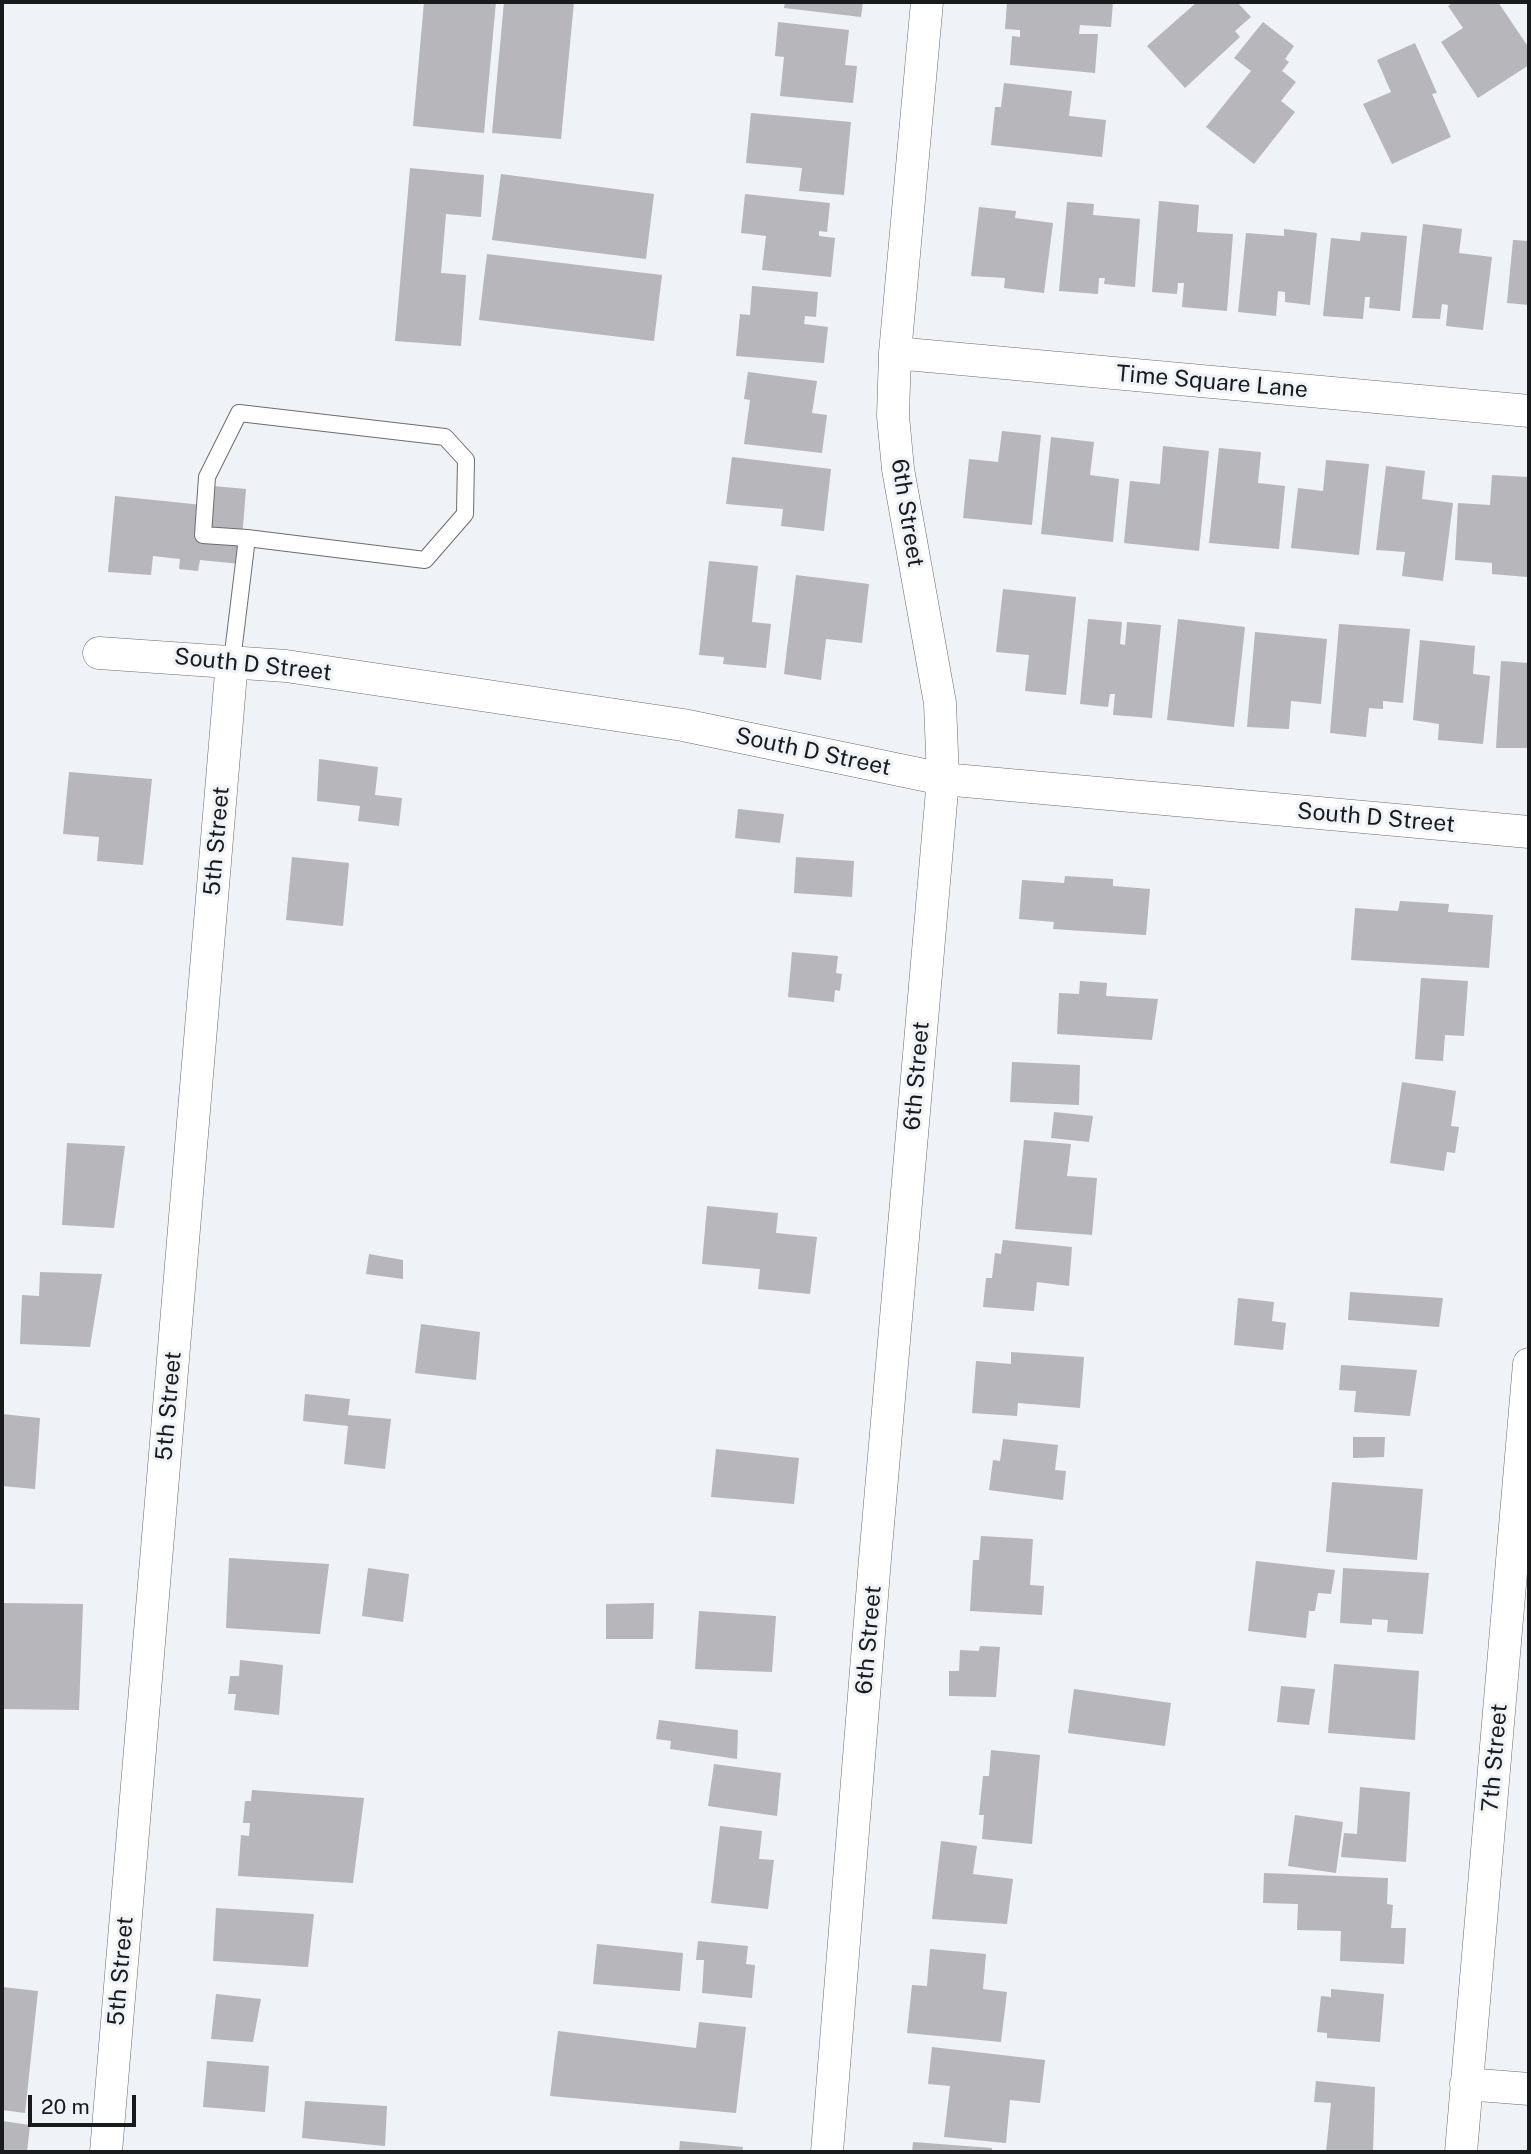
<!DOCTYPE html>
<style>
body{margin:0}
#map{position:relative;width:1531px;height:2154px;overflow:hidden;background:#eff2f6;font-family:"Public Sans",sans-serif}
canvas{display:block}
.frame{position:absolute;inset:0;border:4px solid #191a1c;pointer-events:none}
.scale{position:absolute;left:28px;top:2095px;width:108px;height:32px;box-sizing:border-box;border:4px solid #191a1c;border-top:0;padding-left:9px;font-size:21px;line-height:24px;white-space:nowrap;color:#191a1c;-webkit-text-stroke:5px #eff2f6;paint-order:stroke}
</style>
<div id="map">
<canvas width="1531" height="2154"></canvas>
<div class="frame"></div>
<div class="scale">20 m</div>
</div>
<script>
const ctx = document.querySelector('canvas').getContext('2d');
ctx.lineJoin = 'round';
function fill(path, color) { ctx.fillStyle = color; ctx.fill(path, 'evenodd'); }
function stroke(path, color, width, dash) { ctx.strokeStyle = color; ctx.lineWidth = width; ctx.lineCap = dash ? 'butt' : 'round'; ctx.setLineDash(dash || []); ctx.stroke(path); }
function write(font, color, halo, rows, align = 'center') {
  ctx.font = font + ' "Public Sans",sans-serif'; ctx.lineWidth = 6; ctx.setLineDash([]); ctx.textBaseline = 'middle'; ctx.strokeStyle = halo; ctx.fillStyle = color; for (const [text, x, y, turn = 0] of rows) {
    ctx.save(); ctx.translate(x, y); ctx.rotate((+turn || 0) * Math.PI / 180); ctx.textAlign = isNaN(turn) ? turn : align; if (halo) ctx.strokeText(text, 0, 0); ctx.fillText(text, 0, 0); ctx.restore();
  }
}
const building = new Path2D(`
 M424,2H496L484,133L413,126Z
 M504,2H574L561,139L492,133Z
 M785,2H863L861,17L784,8Z
 M1007,2H1113L1111,27L1080,25L1079,34H1098L1095,73L1010,65L1012,36L1020,37V30L1005,29Z
 M1197,2H1237L1251,17L1235,31L1240,37L1185,88L1147,46Z
 M1454,2H1498L1529,48V65L1478,98L1441,42L1463,28L1448,6Z
 M778,22L849,30L845,65L857,66L853,103L780,96L784,57L775,56Z
 M1263,22L1294,46L1285,59L1289,62L1282,71L1296,82L1281,101L1295,112L1254,164L1206,127L1251,71L1234,58Z
 M1415,43L1437,93L1432,94L1451,137L1392,164L1363,104L1391,92L1377,60Z
 M1004,83L1072,91L1069,116L1106,120L1102,157L991,145L995,107H1001Z
 M751,113L851,122L844,195L799,191L802,168L746,163Z
 M410,168L484,175L481,217L446,214L441,273L466,275L461,346L395,341Z
 M501,174L654,194L646,259L492,240Z
 M745,194L830,203L827,232L819,231V236L835,238L831,277L762,270L766,236L741,233Z
 M1159,201L1199,205L1197,232L1233,234L1227,311L1182,307L1184,283H1178L1177,294L1152,292Z
 M1067,202L1094,204L1093,215L1140,219L1135,287L1104,284L1105,278H1099L1098,294L1059,291Z
 M979,207L1016,211L1015,218L1053,223L1044,293L1004,288L1005,278L971,276Z
 M1423,224L1462,229L1459,253L1492,257L1483,330L1446,326L1448,305L1442,304L1440,319L1412,318Z
 M1284,229L1317,233L1310,305L1285,302V292L1278,291L1276,316L1238,312L1246,233L1284,236Z
 M1361,232L1407,236L1400,311L1369,308L1370,297H1365L1363,319L1323,316L1331,238L1360,241Z
 M1513,240L1529,241V305L1507,303Z
 M487,254L662,275L654,341L479,320Z
 M752,286L818,292L816,317L805,316L804,324L828,327L824,363L736,356L740,314L750,315Z
 M748,372L817,381L812,413L827,415L822,453L744,444L750,400L744,399Z
 M1002,431L1041,435L1032,525L963,518L969,459L998,462Z
 M1051,437L1094,442L1090,475L1119,479L1113,542L1041,534Z
 M1163,446L1209,451L1199,551L1124,543L1130,481L1160,484Z
 M1219,448L1261,452L1258,483L1285,486L1279,549L1209,543Z
 M732,457L831,469L824,531L781,526L783,509L726,504Z
 M1326,460L1369,464L1359,555L1291,548L1298,488L1323,491Z
 M1386,466L1425,471L1422,499L1453,503L1443,581L1402,576L1405,552L1376,550Z
 M1492,475L1529,477L1527,577L1492,574V563L1455,560L1458,503L1490,505Z
 M213,486L246,489L240,564L200,560L198,571L179,569L180,559L153,556L151,575L108,572L115,496L212,506Z
 M709,561L758,566L752,622L771,624L766,668L723,664L724,657L699,655Z
 M796,575L869,584L862,643L826,639L821,680L784,674Z
 M1003,589L1076,597L1066,695L1025,691L1029,655L996,652Z
 M1088,619L1122,622L1120,644L1125,645L1127,622L1161,625L1152,718L1113,715L1115,694H1110L1108,707L1080,704Z
 M1178,619L1245,627L1234,727L1167,720Z
 M1339,624L1410,629L1403,703L1383,701V709L1369,708L1366,737L1330,733Z
 M1255,632L1327,639L1321,704L1291,701L1289,729L1247,727Z
 M1420,640L1475,646L1473,674L1490,676L1483,744L1438,740L1439,724L1413,720Z
 M1501,661L1529,663V748H1496Z
 M319,759L378,767L375,795L402,798L399,826L358,821L360,806L317,801Z
 M69,772L152,779L143,865L97,861L99,837L63,834Z
 M738,809L784,814L780,843L735,838Z
 M292,857L349,863L343,926L286,920Z
 M796,857L854,861L852,897L794,893Z
 M1065,876L1113,879V886L1150,889L1146,935L1053,929L1054,922L1019,919L1022,880L1064,883Z
 M1400,901L1449,904L1448,912L1493,915L1489,968L1351,960L1355,908L1398,911Z
 M792,952L838,956L836,973L842,974L840,991L835,990L834,1002L788,997Z
 M1421,978L1468,981L1464,1036L1445,1035L1443,1061L1415,1059Z
 M1080,981L1107,983L1106,996L1158,999L1152,1040L1057,1034L1059,993L1079,994Z
 M1012,1062L1080,1065L1079,1105L1010,1102Z
 M1402,1082L1456,1091L1451,1126L1459,1127L1455,1153L1447,1152L1444,1171L1390,1163Z
 M1054,1112L1093,1116L1089,1142L1051,1138Z
 M1024,1140L1071,1144L1067,1176L1097,1178L1092,1235L1015,1229Z
 M67,1143L125,1146L114,1228L62,1225Z
 M707,1206L778,1213L776,1233L817,1237L810,1294L758,1289L760,1269L702,1264Z
 M1003,1240L1072,1247L1069,1286L1037,1282L1034,1311L983,1307L986,1278H992L995,1253L1001,1254Z
 M369,1254L403,1260V1279L366,1274Z
 M40,1272L102,1274L90,1347L20,1344L22,1295L39,1296Z
 M1350,1292L1443,1298L1439,1327L1348,1320Z
 M1238,1298L1274,1302L1272,1321L1286,1323L1283,1350L1234,1345Z
 M421,1324L480,1332L476,1380L415,1373Z
 M1011,1352L1084,1357L1080,1408L1018,1403L1017,1416L972,1413L976,1361L1011,1364Z
 M1341,1365L1417,1370L1410,1416L1354,1412L1356,1391L1339,1390Z
 M305,1394L350,1399L348,1415L391,1419L385,1469L344,1464L348,1426L303,1421Z
 M2,1414L40,1418L35,1489L2,1486Z
 M1353,1437H1385L1384,1457L1353,1458Z
 M1003,1439L1058,1445L1055,1470L1066,1471L1063,1500L989,1490L993,1460L1000,1461Z
 M716,1449L799,1458L794,1504L711,1497Z
 M1332,1482L1423,1489L1417,1560L1326,1552Z
 M981,1536L1033,1539L1030,1585L1044,1586L1042,1615L970,1611L973,1560H979Z
 M229,1558L329,1564L320,1634L226,1628Z
 M1256,1561L1335,1570L1331,1594L1318,1593L1315,1611H1309L1306,1638L1248,1631Z
 M368,1568L409,1574L403,1622L362,1616Z
 M1343,1568L1429,1573L1423,1634L1387,1632L1388,1620L1372,1619V1625L1340,1623Z
 M2,1603L83,1604L79,1710L2,1709Z
 M654,1603L653,1639H606V1604Z
 M699,1611L776,1616L772,1672L695,1669Z
 M980,1646L1000,1647L996,1697L949,1696V1671H959L960,1650L979,1651Z
 M240,1660L283,1665L279,1715L234,1710L236,1694H228L230,1676H239Z
 M1334,1664L1419,1671L1415,1740L1328,1733Z
 M1281,1686L1315,1689L1309,1725L1277,1722Z
 M1074,1689L1171,1703L1165,1746L1068,1733Z
 M659,1720L738,1730L737,1759L670,1749L671,1741L656,1739Z
 M991,1750L1040,1755L1032,1844L982,1839L984,1815H979L983,1776H989Z
 M714,1764L781,1773L777,1816L708,1806Z
 M1360,1787L1410,1792L1406,1862L1341,1857L1344,1833L1357,1834Z
 M252,1790L364,1798L353,1883L238,1876L241,1835L249,1836L250,1823H243L245,1801H251Z
 M1295,1815L1343,1822L1336,1873L1288,1866Z
 M720,1826L762,1831L759,1859L774,1860L768,1909L711,1903Z
 M941,1841L977,1846L973,1874L1013,1879L1007,1924L932,1919Z
 M1264,1873L1388,1878L1387,1904L1393,1905L1391,1928H1406L1404,1964L1340,1961L1341,1931L1297,1930L1298,1904L1263,1903Z
 M216,1908L314,1914L308,1967L213,1961Z
 M698,1941L748,1946L746,1964L755,1965L752,1998L702,1993L704,1960H696Z
 M597,1944L683,1953L680,1991L593,1984Z
 M930,1949L986,1954L983,1989L1007,1992L1001,2042L907,2033L912,1985L927,1986Z
 M2,1987L38,1991L25,2113L2,2110Z
 M1331,1989L1384,1994L1380,2042L1327,2038V2033L1317,2032L1321,1996L1331,1997Z
 M216,1994L261,1999L253,2042L211,2039Z
 M699,2022L746,2027L736,2113L550,2096L558,2031L696,2048Z
 M932,2047L1045,2060L1040,2103L1010,2100L1006,2143L944,2137L950,2086L928,2084Z
 M207,2061L269,2066L265,2112L203,2107Z
 M1316,2081L1375,2087L1373,2152H1326L1331,2103L1314,2102Z
 M305,2101L387,2106L385,2146L302,2138Z
 M2,2121L30,2125L27,2152H2Z
 M680,2141L743,2147L742,2152H679Z
 M913,2142L992,2148V2152H912Z`);
const lane = new Path2D(`
 M239,413L445,437L466,460L465,514L425,560L247,538L203,535L207,477Z
 M232,661L247,538`);
const street = new Path2D(`
 M895,353L1529,411
 M99,653L286,666L683,725L943,779L1529,832
 M1466,2084L1529,2089
 M106,2152L232,661
 M827,2152L875,1559L943,779L940,703L898,469L893,416L895,353L927,2
 M1461,2152L1529,1364`);
const streetNames = [
 ["Time Square Lane",1212,382,5],
 ["6th Street",907,513,81],
 ["South D Street",253,665,6],
 ["South D Street",813,752,12],
 ["South D Street",1376,818,5],
 ["5th Street",217,841,-85],
 ["6th Street",917,1076,-85],
 ["5th Street",169,1406,-85],
 ["6th Street",869,1640,-85],
 ["7th Street",1495,1758,-85],
 ["5th Street",121,1971,-85]
];
fill(building, '#b7b6ba');
stroke(lane, '#6a6d70', 18);
stroke(street, '#6a6d70', 33);
stroke(lane, '#fff', 16);
stroke(street, '#fff', 32);
write('23px', '#191a1c', '#eff2f6', streetNames);
</script>
